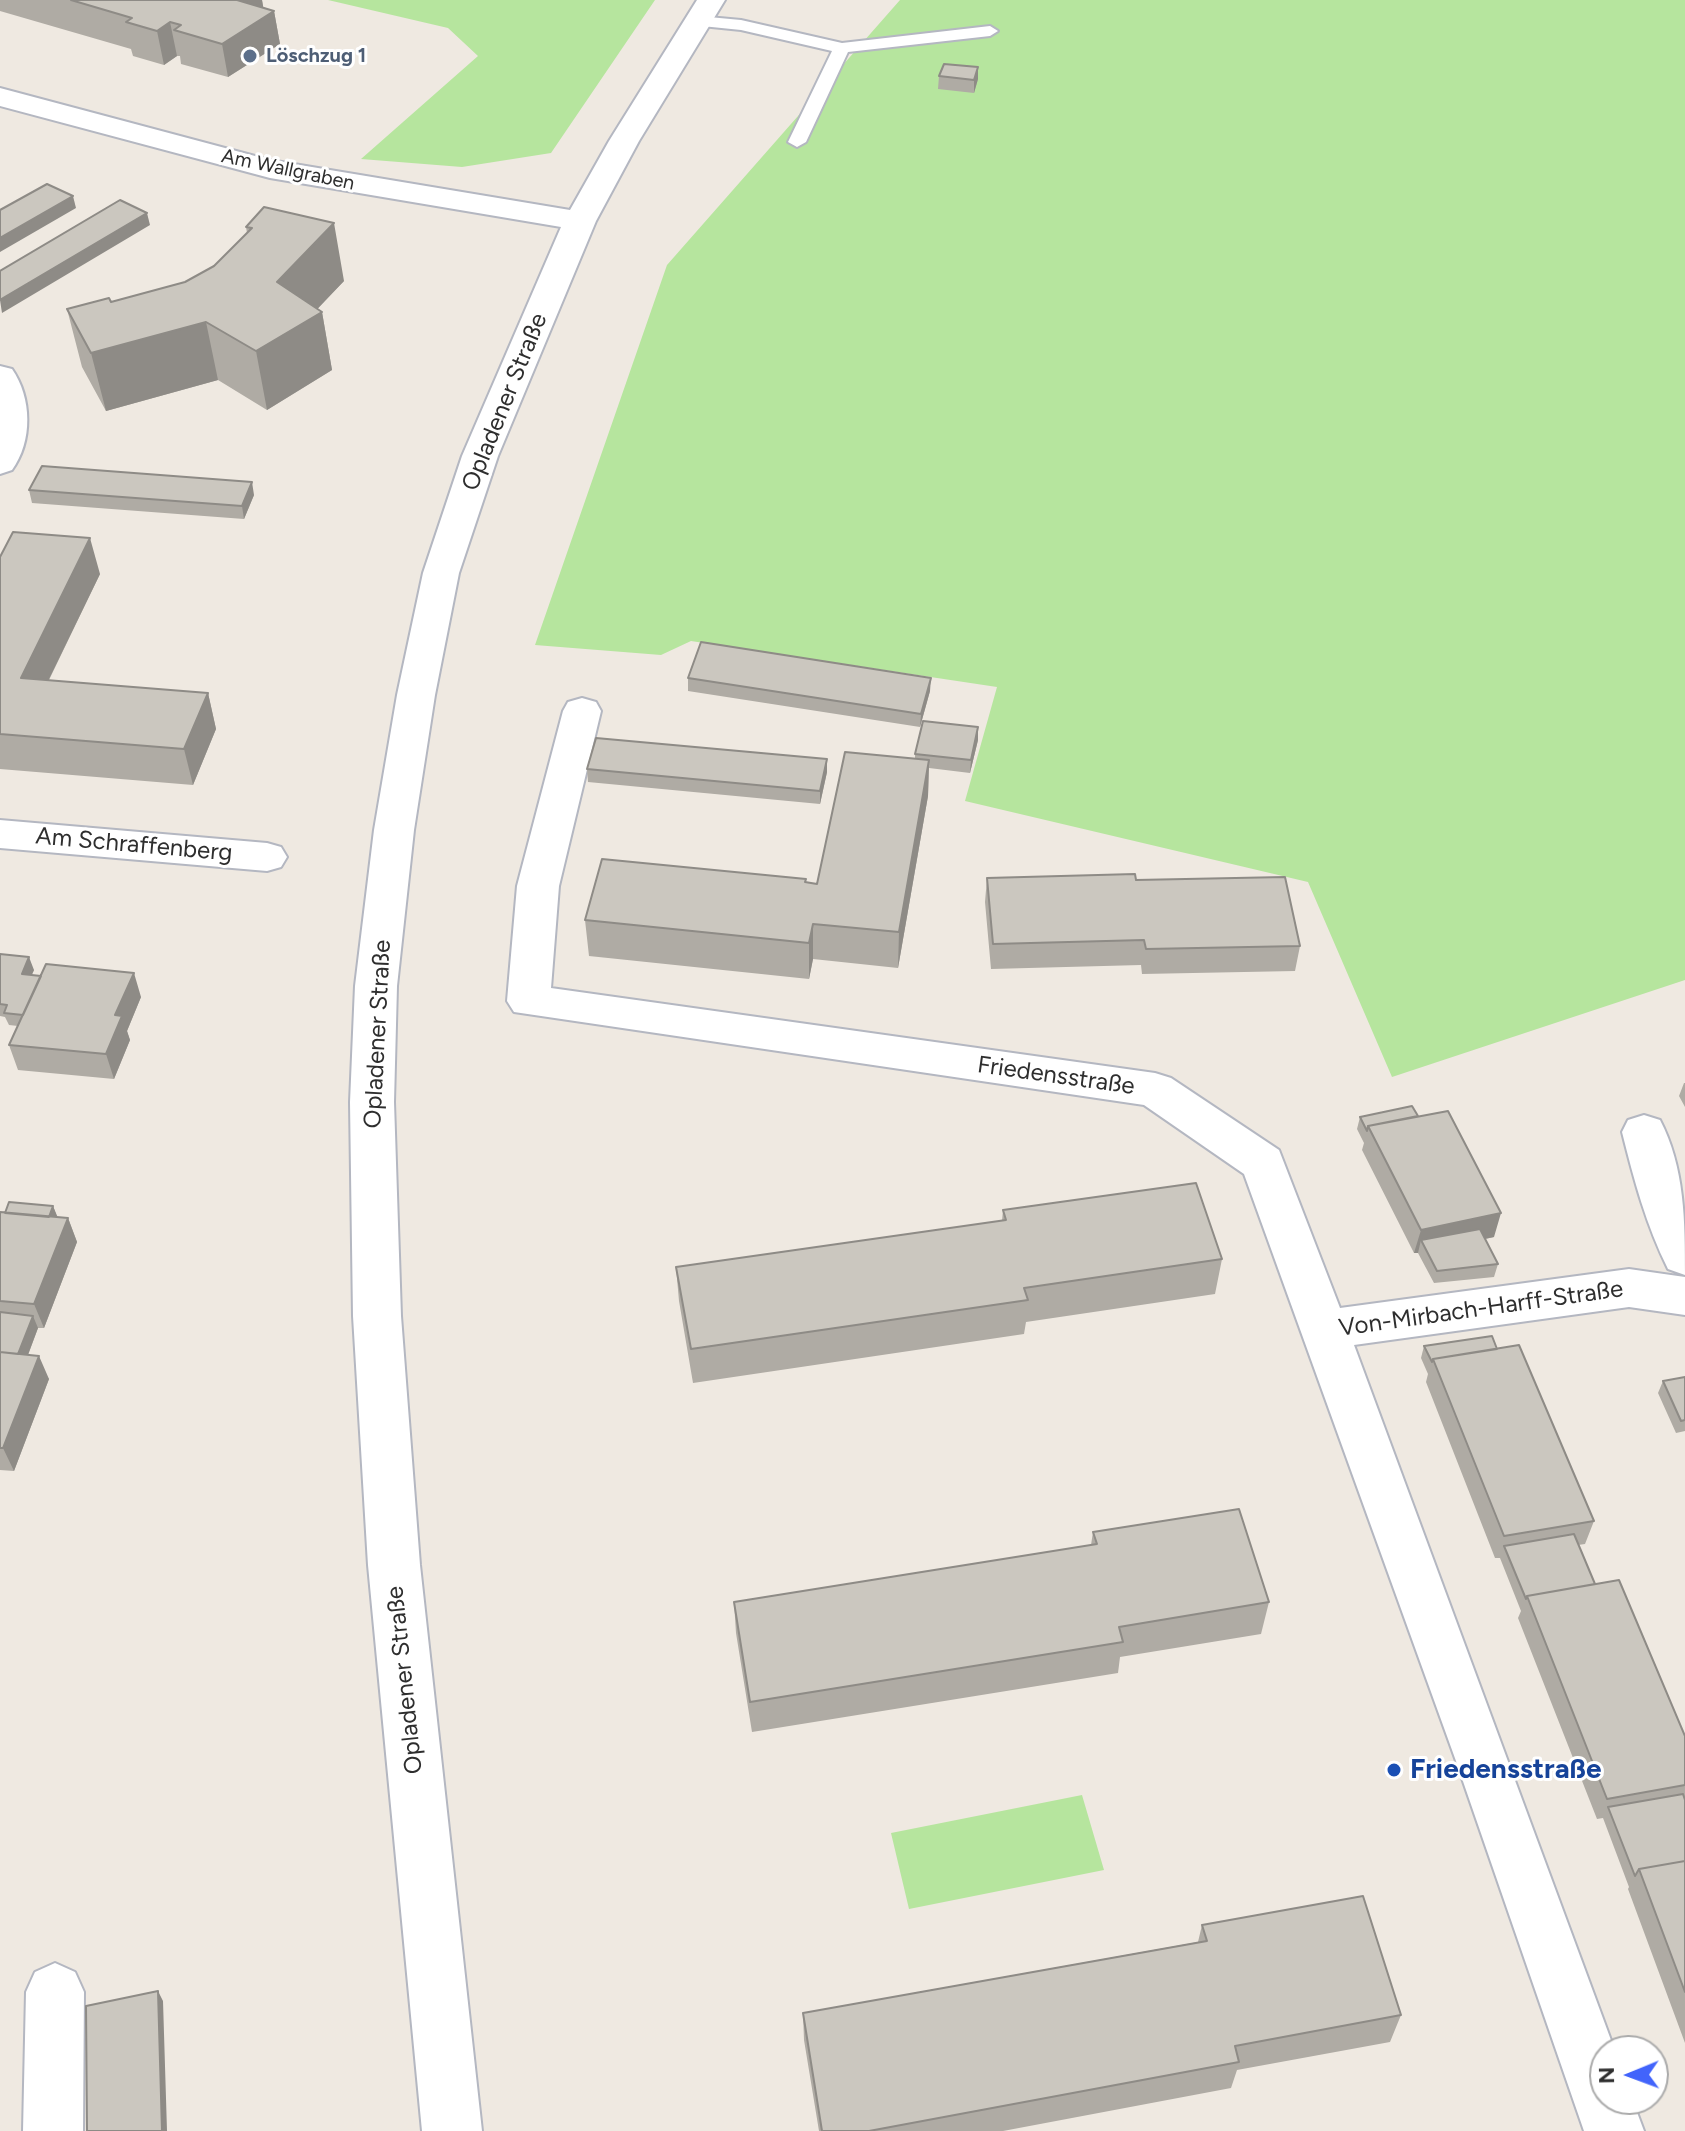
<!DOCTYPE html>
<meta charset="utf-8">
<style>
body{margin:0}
#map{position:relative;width:1685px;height:2131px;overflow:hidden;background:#efe9e1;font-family:Figtree,sans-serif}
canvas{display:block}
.north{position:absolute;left:1589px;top:2035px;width:80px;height:80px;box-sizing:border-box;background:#fff;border:2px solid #ababab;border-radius:50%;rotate:269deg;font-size:22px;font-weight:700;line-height:32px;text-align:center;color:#2e2e2e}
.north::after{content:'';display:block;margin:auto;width:28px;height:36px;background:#4264fb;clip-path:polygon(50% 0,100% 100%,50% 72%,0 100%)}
</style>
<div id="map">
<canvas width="1685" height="2131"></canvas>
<div class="north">N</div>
</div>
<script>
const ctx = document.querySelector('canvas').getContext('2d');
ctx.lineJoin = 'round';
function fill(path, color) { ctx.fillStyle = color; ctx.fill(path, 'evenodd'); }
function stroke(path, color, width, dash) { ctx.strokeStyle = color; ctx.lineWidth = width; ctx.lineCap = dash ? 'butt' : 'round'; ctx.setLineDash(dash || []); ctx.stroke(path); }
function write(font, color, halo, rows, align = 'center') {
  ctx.font = font + ' Figtree,sans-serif'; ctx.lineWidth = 6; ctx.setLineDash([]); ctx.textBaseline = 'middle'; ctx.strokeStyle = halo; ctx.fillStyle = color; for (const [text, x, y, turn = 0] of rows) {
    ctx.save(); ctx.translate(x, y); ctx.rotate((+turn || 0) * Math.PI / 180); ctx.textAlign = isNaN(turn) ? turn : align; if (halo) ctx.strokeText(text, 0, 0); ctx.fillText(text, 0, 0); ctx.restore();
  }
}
const green = new Path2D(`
 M328,0H655L551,153L462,167L361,159L478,56L448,28Z
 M900,0H1685V980L1392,1077L1308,882L965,801L997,687L691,641L661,655L535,645L667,265Z
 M1082,1795L1104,1870L909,1909L891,1833Z`);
const lane = new Path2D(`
 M698,16L741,20L842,43L990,26L998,31L990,36L848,52L806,142L797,147L788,142L832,51L741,30L692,25L690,21L692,17Z`);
const street = new Path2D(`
 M0,366L12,369C32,398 33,441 12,470L0,474Z
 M582,698L596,702L601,711L559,886L551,988L1155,1073L1171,1078L1279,1150L1340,1308L1629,1269L1685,1277V1315L1629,1307L1354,1345L1615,2051H1605V2099H1632L1644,2131H1584L1456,1761L1244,1174L1144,1105L514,1012L507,1001L517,886L563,711L568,702Z
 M0,820L267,843L281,847L287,857L281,867L267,871L0,848Z
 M1644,1115L1660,1120C1685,1168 1685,1222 1685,1275L1668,1269C1646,1225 1634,1180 1622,1132L1628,1120Z
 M55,1963L75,1972L84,1992L83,2131H23L26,1992L35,1972Z`);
const secondary = new Path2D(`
 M697,0H725L639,141L596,221L498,456L459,573L435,695L414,830L397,986L394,1102L401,1316L420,1565L482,2131H422L368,1565L353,1316L350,1102L355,986L374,830L397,695L423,573L462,456L561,227L270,178L0,106V88L270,160L570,210L609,141Z`);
const wall = new Path2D(`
 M0,0H262L263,7L274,11L280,44L228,77L181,64L180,56H177L164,65L133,56L131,49L0,11Z
 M939,76L978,79L974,93L938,89Z
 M264,207L344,281L317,309L322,312L332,370L267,410L218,380L106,411L82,367L67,309L111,302L185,282L214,266L247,233L246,227Z
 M29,490L254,495L244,519L32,503Z
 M0,557L100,574L49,680L208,693L216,729L193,785L0,769Z
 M688,678L930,691L920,727L688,691Z
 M978,740L970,773L929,768L928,796L898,968L813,959L809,979L589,956L585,920L806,879V883L817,884L915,758V754Z
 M587,769L827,772L820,804L588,782Z
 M987,878L1136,880L1300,946L1295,971L1142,974L1141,965L991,969L985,902Z
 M0,954L34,970L32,975L141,997L127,1031L130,1040L114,1079L18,1070L9,1045L18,1026L9,1025L5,1017L0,1016Z
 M1684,1083H1685V1107L1679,1096Z
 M1418,1116L1494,1237L1485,1239L1498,1264L1494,1277L1434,1283L1418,1253H1414L1362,1150L1364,1143L1357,1129L1360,1117Z
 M53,1206L57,1217L68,1218L77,1242L44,1328H38L28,1355L49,1379L14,1471L0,1470V1212Z
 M1003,1210L1222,1259L1215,1294L1026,1322L1024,1334L693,1383L679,1301L676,1267L1002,1221Z
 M1424,1346L1497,1349L1594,1521L1585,1544L1578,1545L1595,1584L1685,1736V2043L1628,1889L1629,1887L1603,1818L1597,1819L1518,1618L1521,1611L1500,1558H1495L1426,1382L1428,1374L1421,1358Z
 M1685,1377V1431L1676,1433L1658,1393L1663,1381Z
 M1093,1532L1269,1602L1261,1634L1120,1657L1118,1673L752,1732L736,1633L734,1602L1091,1545Z
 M1202,1925L1401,2015L1390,2042L1237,2070L1231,2088L1003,2131H819L804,2040L803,2013L1198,1942Z`);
const shadedWall = new Path2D(`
 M227,0H262L265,17L274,11L280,44L228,77L222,44Z
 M170,22L177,56L164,65L157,31Z
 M978,67V79L974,93V80Z
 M73,196L76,208L0,252V238Z
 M147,213L150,225L2,313L0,300Z
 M334,223L344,281L305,322L322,312L332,370L267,410L256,351L277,282Z
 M206,322L218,380L106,411L91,353Z
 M252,482L254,495L244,519L242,506Z
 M90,538L100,574L32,714L21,678Z
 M931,678L930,691L920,727L921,714Z
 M208,693L216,729L193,785L184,749Z
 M978,727V740L970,773L971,760Z
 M827,759V772L820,804V791Z
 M929,760L928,796L898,968L899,932Z
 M813,924V959L809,979V943Z
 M29,957L34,970L26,986L22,974Z
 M134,973L141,997L127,1031L130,1040L114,1079L106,1054L115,1015Z
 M53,1206L58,1218L44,1228Z
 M1501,1213L1494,1237L1427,1251L1421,1240L1418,1253H1414L1421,1230Z
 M68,1218L77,1242L44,1328L34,1304Z
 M33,1316L38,1328L20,1376L14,1364Z
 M39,1356L49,1379L14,1471L3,1448Z
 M158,1991L163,2001L167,2131H162Z`);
const building = new Path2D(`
 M71,0H237L274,11L222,44L174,30L181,25L170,22L157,31L126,22L132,18Z
 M944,64L978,67L974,80L939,76Z
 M47,184L73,196L0,238V210Z
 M120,200L147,213L0,300V271Z
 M264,207L334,223L277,282L322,312L256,351L206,322L91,353L67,309L109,298L111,302L185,282L214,266L252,228L246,227Z
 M42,466L252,482L242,506L29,490Z
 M13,532L90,538L21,678L208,693L184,749L0,734V557Z
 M701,642L931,678L921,714L688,678Z
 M923,721L978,727L971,760L915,754Z
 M596,738L827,759L820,791L587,769Z
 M845,752L929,760L899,932L813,924L809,943L585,920L602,859L806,879L805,882L817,884Z
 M1135,874L1136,880L1285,877L1300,946L1146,949L1144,940L993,944L987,878Z
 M0,954L29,957L22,974L41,976L23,1015L4,1013L7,1005L0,1004Z
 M46,964L134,973L115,1015L122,1016L106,1054L9,1045Z
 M1412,1106L1418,1116L1368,1126L1367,1131L1360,1117Z
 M1448,1111L1501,1213L1421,1230L1368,1126Z
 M1196,1183L1222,1259L1024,1288L1028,1300L691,1349L676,1267L1006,1220L1003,1210Z
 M9,1202L53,1206L49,1217L5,1213Z
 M0,1212L68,1218L34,1304L0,1301Z
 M1480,1229L1498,1264L1437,1271L1421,1240Z
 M0,1312L33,1316L18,1354L0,1352Z
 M1492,1336L1497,1349L1433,1359L1432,1362L1424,1346Z
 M1519,1345L1594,1521L1504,1536L1433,1359Z
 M0,1352L39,1356L3,1448H0Z
 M1685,1377V1420L1681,1421L1663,1381Z
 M1239,1509L1269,1602L1119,1627L1123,1642L750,1702L734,1602L1097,1544L1093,1532Z
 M1574,1534L1595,1584L1527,1596L1526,1599L1504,1546Z
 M1619,1580L1685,1736V1785L1607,1799L1527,1596Z
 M1683,1794L1685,1800V1861L1639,1869L1635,1876L1608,1807Z
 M1685,1861V1992L1639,1869Z
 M1363,1896L1401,2015L1235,2046L1239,2062L869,2131H822L803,2013L1207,1941L1202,1925Z
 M158,1991L162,2131H87L86,2006Z`);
const markers = [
 [250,56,8,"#5c6f8a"],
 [1394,1770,8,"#1a4fb4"]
];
const farServicenames = [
 ["Löschzug 1",266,56]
];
const farStreetnames = [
 ["Am Wallgraben",288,170,12]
];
const streetNames = [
 ["Opladener Straße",505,402,-68],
 ["Am Schraffenberg",134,845,5],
 ["Opladener Straße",378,1034,-87],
 ["Friedensstraße",1056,1076,8],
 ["Von-Mirbach-Harff-Straße",1481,1309,-8],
 ["Opladener Straße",405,1680,-96]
];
const nearTransitnames = [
 ["Friedensstraße",1410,1770]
];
fill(green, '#b6e59e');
stroke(lane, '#b4b7c1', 4);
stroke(street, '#b4b7c1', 4);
stroke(secondary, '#b4b7c1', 4);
fill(lane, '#fff');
fill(street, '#fff');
fill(secondary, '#fff');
fill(wall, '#afaba4');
fill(shadedWall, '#8e8b86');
fill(building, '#cbc7bf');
stroke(building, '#8e8b86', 2);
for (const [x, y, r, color] of markers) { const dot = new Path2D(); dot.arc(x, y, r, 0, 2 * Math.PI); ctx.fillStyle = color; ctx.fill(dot); stroke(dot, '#fff', 3); }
write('bold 20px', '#4e5e75', '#fff', farServicenames, 'left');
write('20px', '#2e2e2e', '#fff', farStreetnames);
write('24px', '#2e2e2e', '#fff', streetNames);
write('bold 28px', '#164399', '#fff', nearTransitnames, 'left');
</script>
